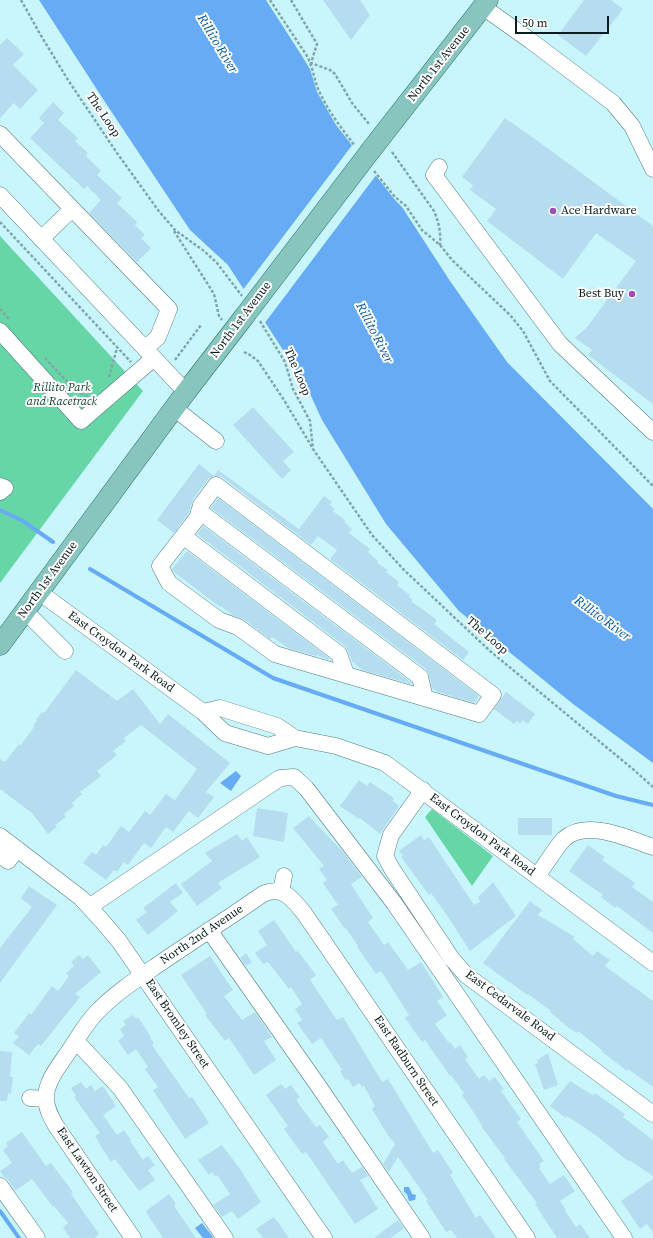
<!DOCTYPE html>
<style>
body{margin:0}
#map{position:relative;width:653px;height:1238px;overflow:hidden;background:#c8f6fc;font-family:"Source Serif 4",serif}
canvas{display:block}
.scale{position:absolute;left:515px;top:16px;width:94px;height:18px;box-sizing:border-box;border:2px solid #0b1d1f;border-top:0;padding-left:5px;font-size:12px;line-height:14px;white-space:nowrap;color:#0b1d1f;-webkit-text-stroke:3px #fff;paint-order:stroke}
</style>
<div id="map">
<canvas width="653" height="1238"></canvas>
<div class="scale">50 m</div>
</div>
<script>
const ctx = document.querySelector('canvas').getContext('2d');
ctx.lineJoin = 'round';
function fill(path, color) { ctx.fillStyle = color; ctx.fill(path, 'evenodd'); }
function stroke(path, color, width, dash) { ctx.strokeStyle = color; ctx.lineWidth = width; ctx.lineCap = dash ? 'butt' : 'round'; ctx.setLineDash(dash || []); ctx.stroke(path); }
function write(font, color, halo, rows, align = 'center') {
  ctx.font = font + ' "Source Serif 4",serif'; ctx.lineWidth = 4; ctx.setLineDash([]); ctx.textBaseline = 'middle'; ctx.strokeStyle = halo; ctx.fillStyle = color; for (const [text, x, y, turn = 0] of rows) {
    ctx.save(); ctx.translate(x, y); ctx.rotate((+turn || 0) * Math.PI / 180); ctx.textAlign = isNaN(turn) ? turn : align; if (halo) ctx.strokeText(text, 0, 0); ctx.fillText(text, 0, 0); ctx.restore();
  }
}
const green = new Path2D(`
 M0,236L143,391L0,583Z
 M432,809L493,856L472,886L425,817Z`);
const water = new Path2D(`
 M39,0H266L302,56L310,69L317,92L336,125L395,200L402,207L450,281L507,362L653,509V763L573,704L459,611L386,524L322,420L307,387L228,265L190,230L105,102Z
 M236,771L241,776L231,791L220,783Z
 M404,1187H409L412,1194L416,1195L415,1200L409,1201L407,1194L404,1192Z
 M202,1223L213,1237L212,1238H203L195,1228Z`);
const pier = new Path2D(`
 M353,144L377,174L264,324L242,291Z`);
const stream = new Path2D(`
 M0,510L23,521L53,542
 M90,569L273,678L616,796L653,805
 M0,1211L19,1238`);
const building = new Path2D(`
 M323,0H360L370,15L351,40Z
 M584,0H611L623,9L586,56L558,35Z
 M7,38L24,54L13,65L38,90L20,109L14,103L0,118V45Z
 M53,102L64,113L58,120L78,138L75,141L88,153L86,156L101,171L97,175L122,198L117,203L137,222L135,225L145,235L141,238L151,248L137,262L89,213L101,200L87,186L84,189L30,138L44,123L39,118Z
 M505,118L542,144L653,226V404L588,355L592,350L575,338L587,327L636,261L596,233L563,279L487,221L496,209L470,190L473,185L462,177Z
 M253,407L294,452L283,461L291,470L282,479L233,425Z
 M199,464L214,476L208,479L193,499L189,513L174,533L157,520Z
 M218,470L299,529L324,496L332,502L330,505L335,509L333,511L346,521L344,522L352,529L349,533L370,549L368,552L378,561L377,563L388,570L386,572L399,582L397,585L410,595L409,597L413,600L411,601L437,620L434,624L469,652L463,660L330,559L337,550L318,536L311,545L222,477L214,476Z
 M218,498L479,696L474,703L438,692L432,688L429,675L426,669L211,508Z
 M203,526L412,683L411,684L362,670L352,661L348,651L345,646L197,534Z
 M187,551L329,658L328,660L317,655L316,656L288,648L272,637L270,639L243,619L232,615L221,606L220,607L174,572L172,569Z
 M76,670L117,701L133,689L160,724L168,714L230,763L206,792L214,797L198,818L189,811L173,832L166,827L151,848L144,843L128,865L124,862L117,872L114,870L106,880L83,863L92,852L96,855L103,845L106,847L121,826L129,832L145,811L150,815L166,794L175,800L197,769L141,725L124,738L126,741L113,751L117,755L97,771L101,776L80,792L82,794L72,803L74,806L64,814L66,817L55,825L57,827L48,834L32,813L0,789V759L5,762L19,744L20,746L34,727L33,726L37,721L36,720L42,712L44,713Z
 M506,692L535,714L528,724L523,720L520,724L517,721L514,724L494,709Z
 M359,780L367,786L370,782L394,798L393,801L399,806L380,834L360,818L359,819L340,806Z
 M257,808L288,813L284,842L253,836Z
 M309,816L343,852L362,877L351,884L373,918L368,922L384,945L388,942L408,970L421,962L443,997L437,1001L447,1015L435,1024L449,1043L450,1042L455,1049L460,1045L468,1057L465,1059L479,1079L484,1075L489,1081L495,1077L504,1089L501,1091L521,1119L517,1122L544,1161L539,1164L541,1167L539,1168L550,1184L564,1175L575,1191L560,1201L566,1210L565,1211L576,1227L580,1224L590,1238H557L535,1204L537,1203L504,1159L505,1158L481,1126L482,1125L462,1095L464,1093L451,1075L450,1076L425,1040L422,1042L405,1018L409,1015L381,971L376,974L357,947L358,946L346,928L345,929L331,909L338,905L323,883L327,880L319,869L324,866L293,828Z
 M518,818H552V835H518Z
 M237,834L242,841L247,837L260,857L218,883L222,888L197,906L181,884L212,861L205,853Z
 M421,835L424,840L429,837L474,905L480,902L478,897L493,882L516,916L470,951L446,914L431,893L429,895L401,857L403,856L399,851Z
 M588,845L605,857L602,860L635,883L632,887L653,902V933L617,906L615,908L601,897L603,895L569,871Z
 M176,883L183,893L170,902L178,911L148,935L136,920L147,912L143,908Z
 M29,886L57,905L0,983V948L32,907L21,898Z
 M530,901L542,910L538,915L575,937L573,939L593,956L597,951L610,960L605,966L653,1001V1087L628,1069L627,1071L601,1051L602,1050L578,1031L577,1033L569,1028L550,1012L551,1011L528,994L527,995L510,982V983L483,963Z
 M274,920L296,952L298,951L316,975L310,980L337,1020L343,1017L382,1082L388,1079L433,1153L438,1150L453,1173L450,1175L476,1218L480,1215L496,1238H457L451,1230L446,1232L426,1201L428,1200L398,1157L389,1172L388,1171L383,1164L395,1144L387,1134L372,1109L375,1106L364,1086L362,1087L359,1083L353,1087L348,1079L346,1081L340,1071L342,1070L321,1038L312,1044L297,1023L302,1020L295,1009L302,1004L291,987L289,989L268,962L263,964L255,953L267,945L258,931Z
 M246,953L252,962L246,966L240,958Z
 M79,955L83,959L88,955L101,972L75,994L80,997L41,1046L38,1044L29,1055L13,1043L19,1036L14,1033L29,1013L31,1015L52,986L58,991L69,976L66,973L74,966L71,962Z
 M210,956L233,990L224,996L242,1020L255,1012L272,1037L264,1041L276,1060L254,1075L229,1038L225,1041L205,1015L207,1014L181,975Z
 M133,1015L136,1019L138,1017L151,1037L150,1038L154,1043L152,1045L189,1098L192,1097L209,1123L185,1139L153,1090L158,1087L145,1069L148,1067L136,1049L128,1055L118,1041L124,1036L120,1029L126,1025L123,1021Z
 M0,1051L12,1052L10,1077H13L11,1094L8,1093L7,1101H0Z
 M548,1053L558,1085L544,1090L535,1064L538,1063L537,1060Z
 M570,1081L594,1096L595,1093L625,1114L623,1117L653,1140V1176L629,1160L628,1161L594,1134L567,1116L566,1118L550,1106Z
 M81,1082L86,1089L91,1085L95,1091L103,1086L116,1106L103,1115L117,1135L124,1130L131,1140L130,1141L143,1160L148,1156L155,1165L148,1170L155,1180L139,1191L115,1159L111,1162L98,1142H99L95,1136L100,1133L74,1097L76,1096L71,1088Z
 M281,1084L285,1089L291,1085L300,1097L296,1100L316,1127L320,1125L329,1137L323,1142L338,1164L343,1160L352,1173L362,1167L368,1176L360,1180L378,1209L355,1224L306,1152L302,1154L284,1129L288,1126L266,1095Z
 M22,1132L46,1166L51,1163L73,1192L71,1194L99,1234L94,1238H70L63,1227L68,1223L54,1206L53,1207L32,1179L15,1191L8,1180L4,1177L0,1171L12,1163L3,1150L8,1146L6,1143Z
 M222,1145L240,1169L261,1202L238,1219L232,1211L222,1217L213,1205L230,1194L217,1175L215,1177L212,1172L209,1175L198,1160Z
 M653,1179V1233L647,1224L640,1229L621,1201Z
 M169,1194L176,1204L174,1206L196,1238H163L149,1217L146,1211Z
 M274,1217L289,1238H263L256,1229Z
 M398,1220L404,1228L391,1238H374Z`);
const path = new Path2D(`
 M21,0L40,34L68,80L117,153L158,210L175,230L204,251L217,263L242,296
 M270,0L307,56C313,67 314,80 319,91C328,111 342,129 355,146
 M291,0L317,44L311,63L330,70L335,74L352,103L369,124
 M392,152L434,211C439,223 441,233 440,245
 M374,171L395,197L406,206L422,230L440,245L452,260L510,315L523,331L550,381L653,486
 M0,222L131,362
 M174,231L214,294L219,316L222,320
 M0,309L9,319
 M260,321L285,362L293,389L310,421L313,449L372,535L403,569L490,651L634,770L653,787
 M244,352L250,355L258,361L284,400L312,447
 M45,358L73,388L86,396L89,395
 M175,360L201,325
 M109,377L117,348`);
const minor = new Path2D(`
 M483,7L531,41L613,103L632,126L653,169
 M0,134L169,309L158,337L145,349
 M439,167L434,175L560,344L653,432
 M0,195L186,392
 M41,239L72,209
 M0,331L81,421L154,358
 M174,408L216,441
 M216,485L493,695L479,714L275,654L238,627L219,620L169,583L160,566L198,517L201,505Z
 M0,486L5,488L0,492
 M199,511L420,677L425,698
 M183,536L339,654L346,674
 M39,592L203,712L225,733L268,746L295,738
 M25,611L65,651
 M203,712L220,708L277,726L295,738L336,746L385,763L653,963
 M423,790L391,835L385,856L392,869L452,959L466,975L653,1114
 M0,836L81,898L102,921L119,941L324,1238
 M0,854L8,861L17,849
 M537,876C545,866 556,847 564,839C586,818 629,839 653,847
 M281,892L284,876
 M89,907L280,778L294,777L306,788L394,903L624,1238
 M209,930L317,1084L422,1238
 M76,1041L120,1088L225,1238
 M30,1098L46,1099
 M0,1186L37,1238
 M133,1238L56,1126C51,1117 47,1110 46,1100C45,1083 58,1067 67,1054C77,1040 85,1024 97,1012C116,992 140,977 162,962C196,939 230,917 263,894C282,885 293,899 304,913L527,1238`);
const major = new Path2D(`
 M371,150L488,0
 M0,645L186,392L243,318`);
const majorBridge = new Path2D(`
 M243,318L371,150`);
const markers = [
 [553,211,4,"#a04dbc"],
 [632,294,4,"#a04dbc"]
];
const streetNames = [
 ["North 1st Avenue",439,64,-52],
 ["The Loop",103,115,56],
 ["North 1st Avenue",241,320,-53],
 ["The Loop",297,372,67],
 ["North 1st Avenue",48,580,-54],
 ["The Loop",487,636,41],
 ["East Croydon Park Road",121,652,36],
 ["East Croydon Park Road",482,835,37],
 ["North 2nd Avenue",202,935,-34],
 ["East Cedarvale Road",510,1006,37],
 ["East Bromley Street",177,1024,56],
 ["East Radburn Street",406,1061,56],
 ["East Lawton Street",87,1170,56]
];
const poiNames = [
 ["Ace Hardware",561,211],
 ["Best Buy",624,294,"right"]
];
const parkNames = [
 ["Rillito Park",62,388],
 ["and Racetrack",62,402]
];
const waterNames = [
 ["Rillito River",217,44,59],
 ["Rillito River",374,333,63],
 ["Rillito River",602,619,36]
];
fill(green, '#67d6a6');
fill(water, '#66abf4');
fill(pier, '#c8f6fc');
stroke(stream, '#66abf4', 4);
fill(building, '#b6ddef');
stroke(minor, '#4f797f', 17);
stroke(major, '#28716a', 21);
stroke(path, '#81a5a9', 2.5, [3, 2]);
stroke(minor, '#fff', 16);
stroke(major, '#87c5be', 20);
stroke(majorBridge, '#28716a', 21, []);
stroke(majorBridge, '#87c5be', 20);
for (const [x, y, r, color] of markers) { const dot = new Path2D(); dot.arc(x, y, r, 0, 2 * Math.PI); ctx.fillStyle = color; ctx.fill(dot); stroke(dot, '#fff', 1.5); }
write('12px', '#0b1d1f', '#fff', streetNames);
write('12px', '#0b1d1f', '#fff', poiNames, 'left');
write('italic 12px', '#134431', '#fff', parkNames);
write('italic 13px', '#055595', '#fff', waterNames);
</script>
